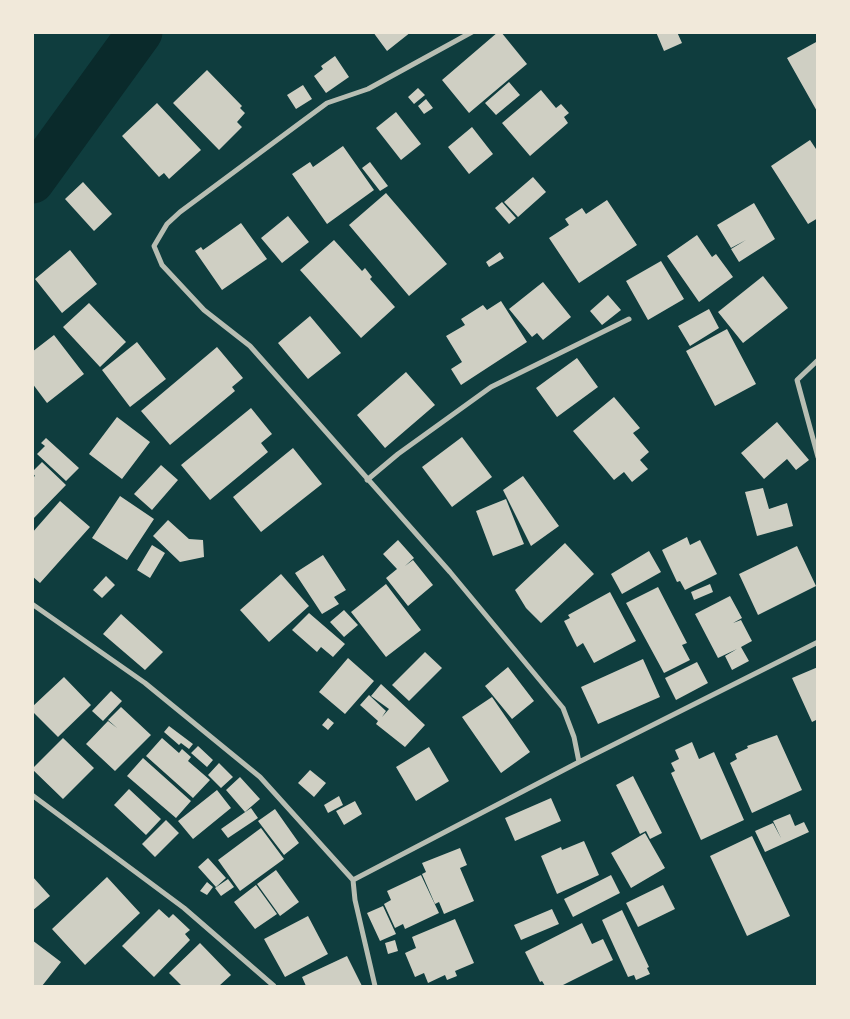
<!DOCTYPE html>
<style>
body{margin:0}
#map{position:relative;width:850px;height:1019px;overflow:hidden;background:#0f3d3e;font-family:Overpass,sans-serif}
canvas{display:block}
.frame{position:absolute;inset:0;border:34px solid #f1e9da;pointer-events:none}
</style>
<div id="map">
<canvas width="850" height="1019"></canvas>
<div class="frame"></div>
</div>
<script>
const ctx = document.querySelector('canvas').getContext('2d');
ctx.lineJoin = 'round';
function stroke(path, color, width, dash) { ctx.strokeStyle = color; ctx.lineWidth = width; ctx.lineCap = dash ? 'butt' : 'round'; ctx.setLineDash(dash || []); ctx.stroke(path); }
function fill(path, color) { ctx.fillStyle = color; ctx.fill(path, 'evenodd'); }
const river = new Path2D(`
 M32,181L140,32`);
const building = new Path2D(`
 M373,32H411L387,51Z
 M498,32H501L527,64L469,113L442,80Z
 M656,32H677L682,43L664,51Z
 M818,41V113L787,58Z
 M335,56L349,77L326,93L314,76L323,69L321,66Z
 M207,70L242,106L240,108L245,113L237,122L242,127L219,150L173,103Z
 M509,82L520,95L496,115L485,103Z
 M303,85L312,99L296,109L287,95Z
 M418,88L425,95L414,104L408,97Z
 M541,90L556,108L561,104L569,113L564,117L568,123L530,156L502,123Z
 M426,99L433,108L424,114L418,106Z
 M157,103L201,150L169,179L164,173L159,177L122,136Z
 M396,112L421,144L401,160L376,128Z
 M472,127L493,154L469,174L448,147Z
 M810,140L818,152V218L808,224L771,166Z
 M343,146L374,190L327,224L292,174L310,162L313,167Z
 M370,162L388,186L380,191L362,168Z
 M533,177L546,192L518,217L504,202Z
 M83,182L112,214L94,231L65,199Z
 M386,193L447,264L409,296L349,225Z
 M607,200L637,245L579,283L549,238L569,225L565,219L582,208L586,214Z
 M502,202L516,218L509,224L495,208Z
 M754,203L775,239L739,262L731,249L746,240L731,248L717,225Z
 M288,216L309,242L282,263L261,238Z
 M241,223L267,259L222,290L195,251L201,247L203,250Z
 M697,235L712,257L716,254L733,277L699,302L667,256Z
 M334,240L362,271L365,268L372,277L370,279L395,307L361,338L300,270Z
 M70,250L97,284L62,313L35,279Z
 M500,252L504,258L489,267L486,262Z
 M661,261L684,299L648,320L626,281Z
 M763,276L788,308L743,343L718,312Z
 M543,282L571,317L543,340L537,333L532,337L509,309Z
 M608,295L621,310L602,325L590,311Z
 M501,301L527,342L461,385L451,369L462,362L446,336L465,325L461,319L483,305L487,310Z
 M89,303L126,342L100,367L63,327Z
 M709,309L719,328L690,346L678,326Z
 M310,316L341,353L308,379L278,343Z
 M727,329L756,384L715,406L686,351Z
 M54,335L84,374L47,403L32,383V352Z
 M137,342L166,379L130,407L102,370Z
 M217,347L243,378L232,387L235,391L170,445L141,411Z
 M577,358L598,387L557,417L536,388Z
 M406,372L435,405L385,448L357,415Z
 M614,397L640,428L633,433L649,452L640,460L648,469L632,482L624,472L614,480L573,431Z
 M251,408L272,434L261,443L268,452L210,500L181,465Z
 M117,417L150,442L122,479L89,454Z
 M777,422L809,460L796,470L787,459L764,479L741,453Z
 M462,437L492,477L452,507L422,467Z
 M46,438L79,468L66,481L37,454L45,446L41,443Z
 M293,448L322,484L261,532L233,497Z
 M42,462L66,485L32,520V478L35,476L32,472Z
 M161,465L178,480L152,510L134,494Z
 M523,476L559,526L531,546L503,490Z
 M763,488L769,509L787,503L793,526L757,536L745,492Z
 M120,496L154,519L127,560L92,538Z
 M506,499L524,544L493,556L476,511Z
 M60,501L90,527L40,583L32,576V533Z
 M168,520L189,539L203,540L204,557L180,562L153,536Z
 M687,537L690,545L700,540L717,574L685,590L680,581L677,582L662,550Z
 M398,540L414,558L405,566L413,560L433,585L408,606L386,578L397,569L383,554Z
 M565,543L594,574L541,623L526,608L515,590Z
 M152,545L165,553L150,578L137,570Z
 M797,546L816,586L758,615L739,574Z
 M649,551L661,572L622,594L611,574Z
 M323,555L346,590L334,597L339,604L322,614L295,573Z
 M281,574L309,606L269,642L240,610Z
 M106,576L115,585L102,598L93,590Z
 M386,584L421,630L386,657L351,612Z
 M710,584L713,592L694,600L691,592Z
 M658,587L687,643L682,645L690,660L664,673L626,603Z
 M610,592L636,641L594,663L583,643L577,647L564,621L570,618L568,615Z
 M730,596L742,618L733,623L741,620L752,641L741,647L749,661L732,670L725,656L737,649L718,658L695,614Z
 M344,610L358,625L344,637L330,622Z
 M309,613L345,644L333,657L321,647L317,652L292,630Z
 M121,614L163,652L145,670L103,634Z
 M425,652L442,668L409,701L392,685Z
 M348,658L374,681L345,714L319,692Z
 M643,659L660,697L598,724L581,687Z
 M697,662L708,683L676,700L665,678Z
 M508,667L534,701L512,719L485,686Z
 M818,667V719L812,722L792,678Z
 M64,677L91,705L58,737L32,711V707Z
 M381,684L425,725L405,747L376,724L378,721L360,705L369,695L386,711L382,717L389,709L371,696Z
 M111,691L122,701L103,721L92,711Z
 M492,697L530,752L501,773L462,717Z
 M121,707L151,735L115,771L86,744L108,721L117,728L108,720Z
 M328,718L334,723L328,730L322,725Z
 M169,726L193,744L189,749L181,743L179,745L164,732Z
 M777,735L802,790L752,813L730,763L737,759L735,754L748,748L747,746Z
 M63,738L94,768L63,799L32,769Z
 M162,738L179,753L182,749L191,757L188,761L210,780L193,798L146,756Z
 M692,742L699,759L714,752L744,820L701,840L671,773L675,771L671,763L679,759L675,750Z
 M198,746L213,760L207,767L191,753Z
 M429,747L449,781L416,801L396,767Z
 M143,758L191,801L176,818L127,776Z
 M219,763L233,777L221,788L208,775Z
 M310,770L326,783L314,797L298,783Z
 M633,776L662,833L650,839L646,831L640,834L616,785Z
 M240,777L260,799L245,812L226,790Z
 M129,789L161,819L146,835L114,805Z
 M217,790L231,808L193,839L178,821Z
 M339,796L343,805L328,813L324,805Z
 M551,798L561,821L515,841L505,818Z
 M355,801L362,814L344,825L336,811Z
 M251,808L258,818L228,838L221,829Z
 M275,809L299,843L284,855L258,821Z
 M790,814L795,826L804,822L809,832L765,852L755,831L773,823L781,838L773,821Z
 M166,820L179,833L155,857L142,844Z
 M261,828L284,859L240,891L218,860Z
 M645,833L665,868L631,888L611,853Z
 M752,836L790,916L747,936L710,856Z
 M584,841L599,875L557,894L541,856L561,847L562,850Z
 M460,848L467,865L460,868L474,901L444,914L439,902L435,904L422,874L426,872L422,863Z
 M208,858L226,878L216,887L198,867Z
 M276,870L299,902L280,916L257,884Z
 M421,875L439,913L405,929L403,924L395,928L384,904L391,900L387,891Z
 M611,875L620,893L573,917L564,899Z
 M32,876L50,896L32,911Z
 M107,877L140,913L85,965L52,929Z
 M228,879L234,887L221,896L215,888Z
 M207,882L213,887L207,895L200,891Z
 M256,885L277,914L255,929L234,902Z
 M663,885L675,909L638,927L626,903Z
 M383,906L396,934L380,941L367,913Z
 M159,909L169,918L173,914L190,930L185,934L190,940L154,977L122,946Z
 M552,909L559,924L521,940L514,925Z
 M622,910L649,967L647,968L650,974L636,980L634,975L628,977L602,920Z
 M308,916L328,954L285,977L264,939Z
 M455,919L474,963L455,971L457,976L447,980L445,975L428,983L424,973L415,977L405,953L416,948L412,937Z
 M582,923L592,944L603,939L613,960L561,986H545L542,981L540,982L525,952Z
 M32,940L61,962L42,986H32Z
 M395,940L398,951L388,954L385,943Z
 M200,943L231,975L219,986H182L169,973Z
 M347,956L362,986H306L302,977Z`);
const minor = new Path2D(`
 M472,32L368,89L327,103L180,212L167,224L154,246L162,265L204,310L250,346L297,399L450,572L563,708L574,737L579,762
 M818,360L797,380L818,457
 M367,480L398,454L491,387L629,319
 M32,604L145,683L260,777L353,880L355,900L375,986
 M32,795L184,908L274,986
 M353,880L579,762L818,642`);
stroke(river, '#0a2a2b', 45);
fill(building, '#cfcfc3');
stroke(minor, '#b8beb3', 5);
</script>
